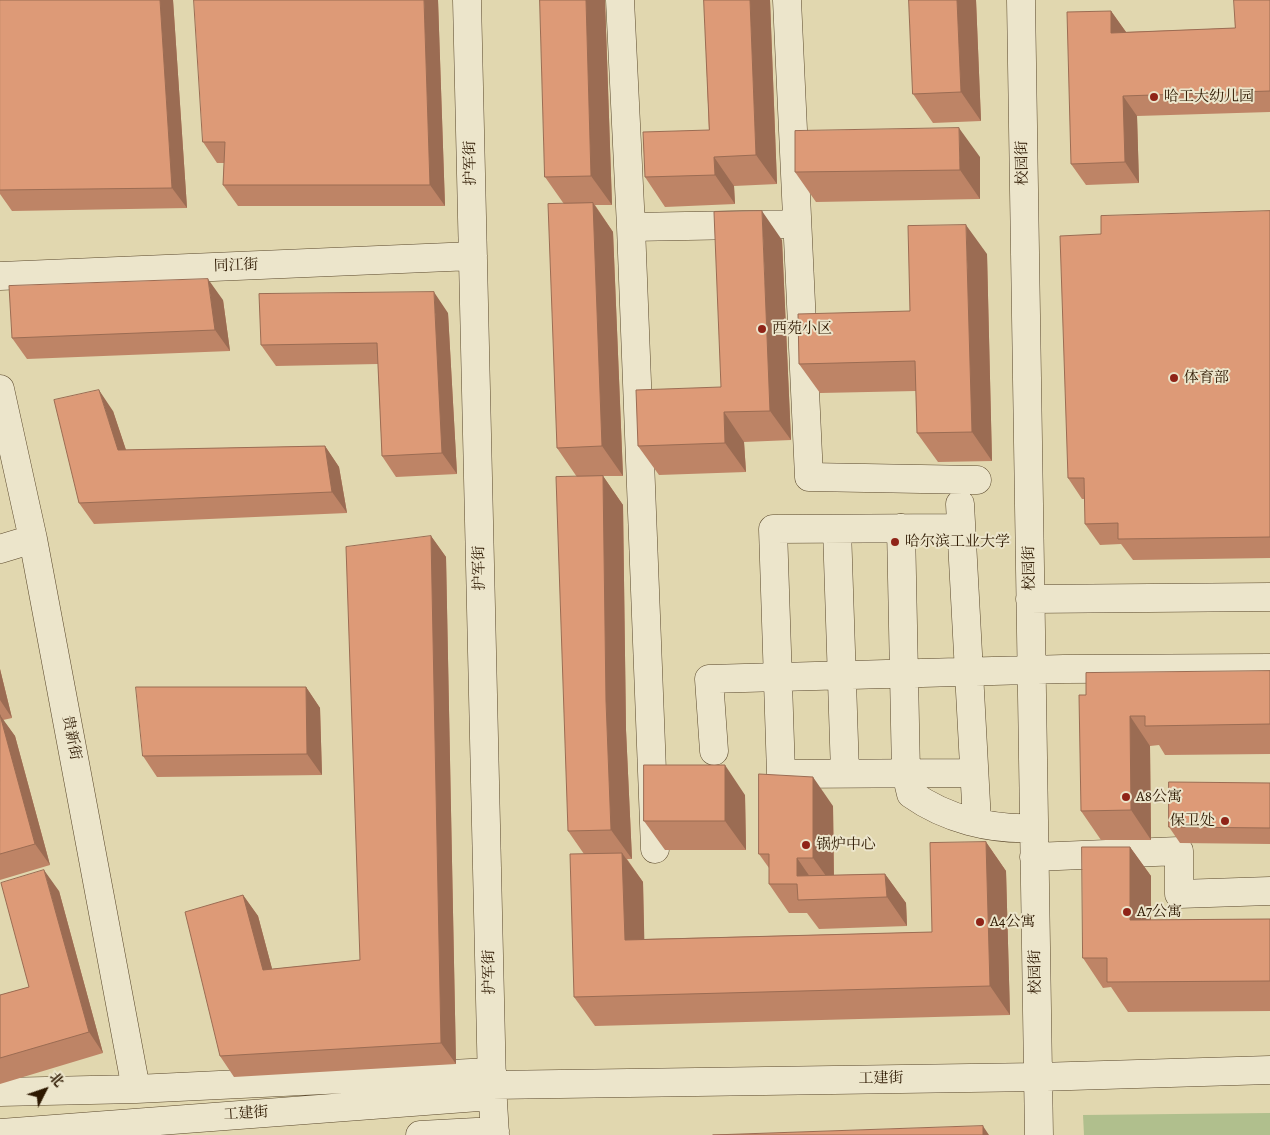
<!DOCTYPE html>
<meta charset="utf-8">
<style>
body{margin:0}
#map{position:relative;width:1270px;height:1135px;overflow:hidden;background:#e1d7af;font-family:Alegreya,"Noto Serif SC",serif}
canvas{display:block}
.north{position:absolute;left:20px;top:1065px;width:50px;height:50px;-webkit-text-stroke:4px #ece5cb;paint-order:stroke;rotate:49deg;font-size:14px;font-weight:700;line-height:20px;text-align:center;color:#2d1800}
.north::after{content:'';display:block;margin:auto;width:18px;height:22px;background:#2d1800;clip-path:polygon(50% 0,100% 100%,50% 72%,0 100%)}
</style>
<div id="map">
<canvas width="1270" height="1135"></canvas>
<div class="north">北</div>
</div>
<script>
const ctx = document.querySelector('canvas').getContext('2d');
ctx.lineJoin = 'round';
function fill(path, color) { ctx.fillStyle = color; ctx.fill(path, 'evenodd'); }
function stroke(path, color, width, dash) { ctx.strokeStyle = color; ctx.lineWidth = width; ctx.lineCap = dash ? 'butt' : 'round'; ctx.setLineDash(dash || []); ctx.stroke(path); }
function write(font, color, halo, rows, align = 'center') {
  ctx.font = font + ' Alegreya,"Noto Serif SC",serif'; ctx.lineWidth = 4; ctx.setLineDash([]); ctx.textBaseline = 'middle'; ctx.strokeStyle = halo; ctx.fillStyle = color; for (const [text, x, y, turn = 0] of rows) {
    ctx.save(); ctx.translate(x, y); ctx.rotate((+turn || 0) * Math.PI / 180); ctx.textAlign = isNaN(turn) ? turn : align; if (halo) ctx.strokeText(text, 0, 0); ctx.fillText(text, 0, 0); ctx.restore();
  }
}
const green = new Path2D(`
 M1270,1113V1135H1084L1083,1115Z`);
const minor = new Path2D(`
 M467,0L492,1085L495,1135
 M620,0L631,227
 M787,0L809,477L977,480
 M1021,0L1039,1135
 M0,276L473,256
 M0,389L33,539L136,1089
 M960,504L977,822
 M901,528L906,773L911,794C946,819 991,830 1034,828
 M961,528L773,529L781,774L972,773
 M837,529L845,773
 M0,549L33,539
 M1030,599L1270,597
 M714,751L709,679L1064,669L1270,668
 M655,849L631,227L797,224
 M1034,857L1179,851V894L1270,891
 M492,1085L1038,1077L1270,1070
 M0,1092L136,1089L492,1072
 M0,1133L492,1096
 M420,1135L495,1131`);
const wall = new Path2D(`
 M0,0H173L187,208L12,211L0,194Z
 M438,0L445,206H238L223,185L224,163H217L203,142Z
 M540,0H605L612,205H595L613,232L623,476H603L623,505L626,730L632,859H627L643,882L644,939L932,932L986,842L1006,871L1010,1015L595,1026L574,997L584,854L568,831L577,477L557,448L564,204L545,177Z
 M704,0H770L777,184L734,186L735,204L665,207L645,177L709,130Z
 M909,0H976L981,121L933,123L913,94Z
 M1270,0V112L1137,116L1139,183L1086,185L1071,164L1111,11L1126,32L1235,28Z
 M980,157V199L816,202L795,172Z
 M1270,211V558L1133,560L1121,544L1100,545L1085,524V499H1082L1068,478L1101,234Z
 M782,240L791,440L744,442L746,472L659,475L638,446L721,387Z
 M987,254L992,461L938,462L917,433L916,391L820,393L799,364L910,311Z
 M223,300L230,351L27,359L12,338Z
 M448,313L457,474L396,477L382,456L378,364L276,366L261,345Z
 M113,411L126,450L325,446L339,467L347,513L94,524L79,503Z
 M431,536L446,557L456,1064L234,1077L220,1056L243,895L258,916L272,969L360,960Z
 M0,669L12,718L3,720L15,736L50,865L0,880Z
 M1270,671V754L1165,755L1159,745L1150,746L1151,840H1101L1081,811L1086,695Z
 M306,687L320,708L322,775L157,777L143,756Z
 M1270,783V844L1180,843L1169,827Z
 M745,795L746,850H665L644,821Z
 M833,806L834,875L885,874L906,903L907,926L819,929L807,913H789L769,884V868L759,854Z
 M1130,847L1151,876V920L1270,919V1011L1128,1012L1111,987L1103,988L1083,958Z
 M59,891L103,1053L0,1084V995L29,987Z`);
const shadedWall = new Path2D(`
 M160,0H173L187,208L172,188Z
 M424,0H438L445,206L430,185Z
 M586,0H605L612,205L591,176Z
 M750,0H770L777,184L756,155Z
 M957,0H976L981,121L961,92Z
 M1111,11L1126,32V54L1111,33Z
 M1123,96L1137,116L1139,183L1125,162Z
 M959,128L980,157V199L960,170Z
 M714,157L734,186L735,204L715,175Z
 M593,203L613,232L623,476L602,446Z
 M762,211L782,240L791,440L770,411Z
 M966,225L987,254L992,461L972,432Z
 M208,279L223,300L230,351L215,330Z
 M434,292L448,313L457,474L442,453Z
 M99,390L113,411L133,471L118,450Z
 M724,412L744,442L746,472L725,443Z
 M325,446L339,467L347,513L332,492Z
 M603,476L623,505L626,730L632,859L611,830L606,701Z
 M431,536L446,557L456,1064L441,1043Z
 M0,669L12,718L0,700Z
 M306,687L320,708L322,775L307,754Z
 M0,715L15,736L50,865L35,844Z
 M1130,716L1150,746L1151,840L1131,810Z
 M725,765L745,795L746,850L725,821Z
 M813,777L833,806L834,887L813,858Z
 M986,842L1006,871L1010,1015L990,986Z
 M1130,847L1151,876V949L1130,920Z
 M622,853L643,882L645,969L625,940Z
 M797,858L817,887L797,876Z
 M44,870L59,891L103,1053L89,1032Z
 M885,874L906,903L907,926L887,897Z
 M243,895L258,916L278,991L263,970Z
 M983,1126L989,1135H983Z`);
const building = new Path2D(`
 M0,0H160L172,188L0,190Z
 M194,0H424L430,185H223L225,142H203Z
 M540,0H586L591,176L545,177Z
 M704,0H750L756,155L714,157L715,175L645,177L643,132L709,130Z
 M909,0H957L961,92L913,94Z
 M1234,0H1270V91L1123,96L1125,162L1071,164L1067,12L1111,11V33L1235,28Z
 M959,128L960,170L795,172V131Z
 M593,203L602,446L557,448L548,204Z
 M762,211L770,411L724,412L725,443L638,446L636,390L721,387L714,212Z
 M1270,211V537L1118,539V523L1085,524L1084,478H1068L1060,236L1101,234V216Z
 M966,225L972,432L917,433L915,361L799,364L798,314L910,311L908,226Z
 M208,279L215,330L12,338L9,286Z
 M434,292L442,453L382,456L377,343L261,345L259,294Z
 M99,390L118,450L325,446L332,492L79,503L54,400Z
 M603,476L606,701L611,830L568,831L556,477Z
 M431,536L441,1043L220,1056L185,912L243,895L263,970L360,960L346,547Z
 M1270,671V724L1145,726V716H1130L1131,810L1081,811L1079,695H1086V673Z
 M136,687H306L307,754L143,756Z
 M0,715L35,844L0,854Z
 M644,765H725V821H644Z
 M759,774L813,777V858H797V876L885,874L887,897L798,900L797,884H769V854H759Z
 M1169,782L1270,783V828L1169,827Z
 M986,842L990,986L574,997L570,854L622,853L625,940L932,932L930,843Z
 M1082,847H1130V920L1270,919V981L1107,982V958H1083Z
 M44,870L89,1032L0,1058V995L29,987L1,883Z
 M983,1126V1135H713Z`);
const markers = [
 [1154,97,5,"#8f2418"],
 [762,329,5,"#8f2418"],
 [1174,378,5,"#8f2418"],
 [895,542,5,"#8f2418"],
 [1126,797,5,"#8f2418"],
 [1225,821,5,"#8f2418"],
 [806,845,5,"#8f2418"],
 [1127,912,5,"#8f2418"],
 [980,922,5,"#8f2418"]
];
const poiNames = [
 ["哈工大幼儿园",1164,97],
 ["西苑小区",772,329],
 ["体育部",1184,378],
 ["哈尔滨工业大学",905,542],
 ["A8公寓",1136,797],
 ["保卫处",1215,821,"right"],
 ["锅炉中心",816,845],
 ["A7公寓",1137,912],
 ["A4公寓",990,922]
];
const streetNames = [
 ["护军街",471,163,-91],
 ["校园街",1023,163,-91],
 ["同江街",236,266,-2],
 ["护军街",480,568,-91],
 ["校园街",1030,568,-91],
 ["贵新街",71,738,79],
 ["护军街",490,972,-91],
 ["校园街",1036,972,-91],
 ["工建街",881,1079,-1],
 ["工建街",246,1114,-4]
];
fill(green, '#b0bf8d');
stroke(minor, '#5a482c', 29);
stroke(minor, '#ece5cb', 28);
fill(wall, '#be8466');
fill(shadedWall, '#9b6c53');
fill(building, '#dd9a77');
stroke(building, '#9b6c53', 1);
for (const [x, y, r, color] of markers) { const dot = new Path2D(); dot.arc(x, y, r, 0, 2 * Math.PI); ctx.fillStyle = color; ctx.fill(dot); stroke(dot, '#ece5cb', 2); }
write('15px', '#2d1800', '#ece5cb', poiNames, 'left');
write('15px', '#2d1800', '#ece5cb', streetNames);
</script>
